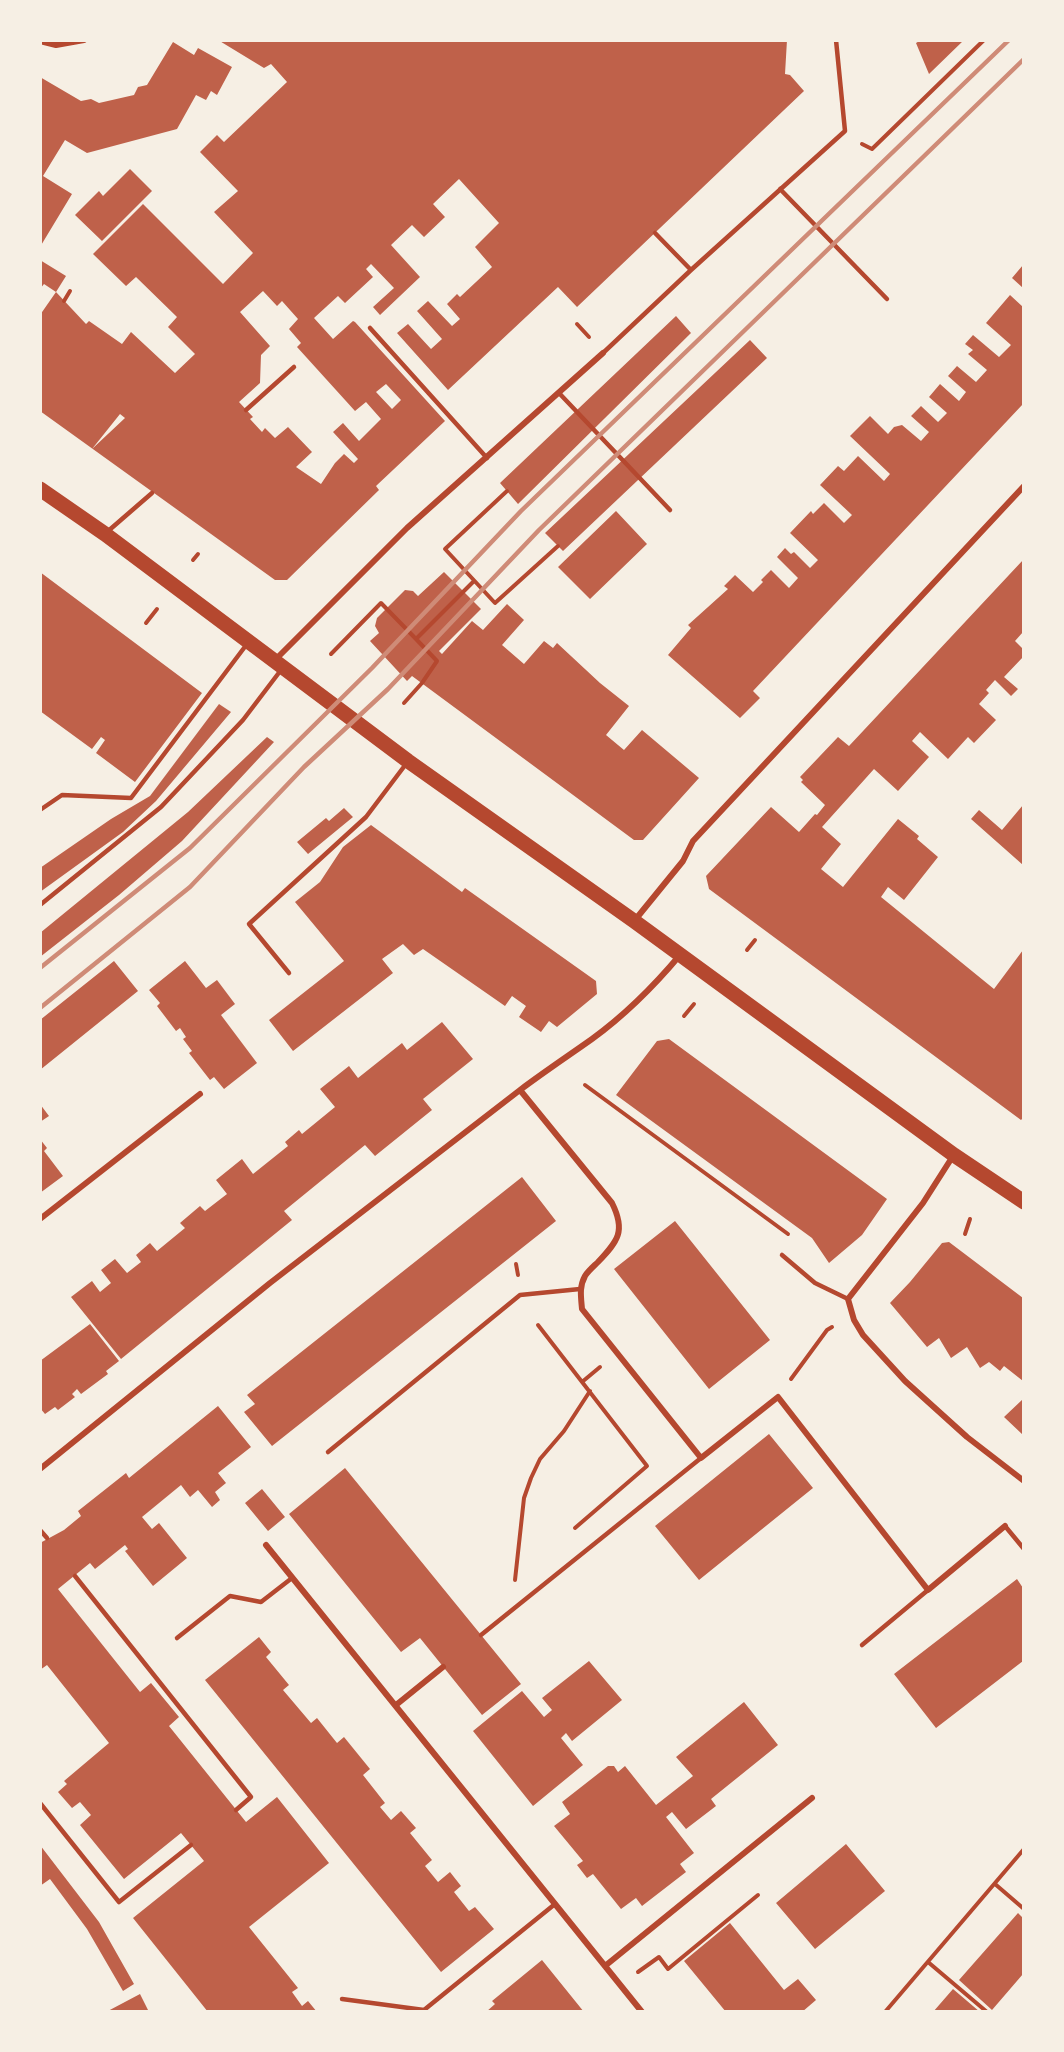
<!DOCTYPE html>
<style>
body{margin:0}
#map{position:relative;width:1064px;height:2052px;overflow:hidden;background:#f6efe4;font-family:"Asap Condensed",sans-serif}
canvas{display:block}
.frame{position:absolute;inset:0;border:42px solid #f6efe4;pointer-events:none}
</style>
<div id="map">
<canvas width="1064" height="2052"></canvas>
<div class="frame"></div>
</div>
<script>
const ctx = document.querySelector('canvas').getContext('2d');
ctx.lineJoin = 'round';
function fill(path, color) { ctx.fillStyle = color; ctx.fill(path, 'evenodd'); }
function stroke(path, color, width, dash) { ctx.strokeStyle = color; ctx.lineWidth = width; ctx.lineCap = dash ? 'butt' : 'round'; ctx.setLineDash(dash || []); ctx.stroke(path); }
const building = new Path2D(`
 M218,40H787L785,74L790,75L804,91L577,307L558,287L448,390L397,333L408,324L431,349L442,339L417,311L428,301L452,326L460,319L447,304L457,294L460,297L492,267L475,247L499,223L459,179L433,204L445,217L424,237L412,225L391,245L420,277L380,315L373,307L394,288L371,264L366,269L373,277L345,303L338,296L314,318L333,339L353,321L355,322L445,421L376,486L379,490L287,580H275L40,411V315L56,292L86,324L89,321L122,344L131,332L175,373L195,354L168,327L177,317L136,277L126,286L93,254L143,204L223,284L253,253L214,212L238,191L200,152L217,135L224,142L287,82L271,64L264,68ZM263,291L277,306L282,301L298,319L289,329L301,343L297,347L355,411L366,402L381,419L359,441L343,423L333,432L358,459L354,463L344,454L335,463L321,484L296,467L312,452L288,427L275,438L265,428L262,432L250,419L253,417L239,402L260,383L261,355L270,346L240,312ZM386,384L401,400L392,409L376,392ZM120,414L125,418L92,449Z
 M921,40H964L929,74L916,43Z
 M173,42L194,55L198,48L232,67L217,95L211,91L206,100L196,95L177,129L87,153L65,140L43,176L72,194L40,247V77L81,101L91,99L99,103L134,95L138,87L147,85Z
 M130,169L152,191L102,241L75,215L99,191L103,196Z
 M40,260L66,276L56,292L44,284L40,289Z
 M1023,265V288L1012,278Z
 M1010,295L1023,307V404L753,691L760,698L740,718L668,655L691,628L688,625L728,589L724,586L735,575L753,592L763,582L761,580L771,570L789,588L798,578L777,557L785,548L791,554L794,552L810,568L818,560L790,533L811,511L813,514L824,503L844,523L852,515L820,485L838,466L844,471L858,456L884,481L890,474L850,436L870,416L888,434L894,427L902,425L921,441L929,432L911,416L921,406L938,422L947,413L929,397L940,384L959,401L966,392L948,376L957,366L976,382L987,370L968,354L973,350L965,344L973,335L999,357L1011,345L986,323Z
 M676,316L691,333L518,504L500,483Z
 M750,340L767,358L563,551L545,533Z
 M616,511L647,544L590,599L558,567Z
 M1023,560V632L1015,641L1023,649V657L1004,677L1018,689L1011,696L995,680L986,690L989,693L979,704L996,720L974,743L968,737L948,759L920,732L912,741L929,757L898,791L874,769L822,827L841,844L821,869L843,887L898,819L919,836L917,839L938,857L904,900L888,887L881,897L994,989L1023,950V1118L1021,1120L709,889L706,876L771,807L799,832L815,814L817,815L825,805L801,782L803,780L800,777L838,737L849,746Z
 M40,572L202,693L135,782L96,753L105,740L101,737L92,749L40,711Z
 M444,572L481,609L439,651L442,654L472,621L483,630L507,604L524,620L502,645L524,664L544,641L553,648L557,643L600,683L629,706L606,735L624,750L642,730L699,778L643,840H634L412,676L407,681L370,641L379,633L375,626L377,618L405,590L413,591L418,596Z
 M219,704L231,712L156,801L123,832L40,892V868L111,819L150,796Z
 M267,737L274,742L182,841L119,895L40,957V933L188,812Z
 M1023,805V865L971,819L979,810L1002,830Z
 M344,808L353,817L308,854L297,842L326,818L329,821Z
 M371,825L462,892L465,888L596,981L597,994L557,1027L549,1021L541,1032L519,1017L526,1006L512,996L505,1006L423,949L414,955L403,944L382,959L393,973L293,1051L269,1020L344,961L295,902L320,882L343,847Z
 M114,961L138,991L40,1070V1020Z
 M185,961L206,988L217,980L235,1004L221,1015L257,1063L224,1089L214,1077L210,1080L189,1053L192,1051L183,1039L186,1037L180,1028L176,1031L157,1006L160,1003L149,990Z
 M442,1022L473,1059L423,1099L432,1110L375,1156L365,1145L284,1211L292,1220L121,1359L71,1297L92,1281L100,1292L111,1283L101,1270L115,1259L127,1273L141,1262L136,1255L150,1243L157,1251L185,1228L180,1223L200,1206L205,1211L227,1194L216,1180L242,1159L253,1174L288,1146L285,1142L299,1130L302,1134L335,1107L320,1089L349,1066L358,1078L402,1043L407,1050Z
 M669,1039L887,1199L862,1235L829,1263L812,1238L616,1095L657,1041Z
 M40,1104L49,1116L40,1122Z
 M40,1139L47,1148L44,1151L63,1176L40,1193Z
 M522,1177L556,1221L272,1446L244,1412L255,1404L247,1395Z
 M675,1221L770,1340L709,1389L614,1269Z
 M949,1242L1023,1298V1381L1004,1366L1000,1371L989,1362L980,1368L967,1347L951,1358L939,1338L927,1347L890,1303L910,1282L942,1243Z
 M90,1324L119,1361L106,1371L108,1374L81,1394L77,1389L72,1394L75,1397L58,1410L55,1407L45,1414L40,1408V1361Z
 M1023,1399V1435L1004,1417Z
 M218,1406L251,1447L218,1473L226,1483L215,1492L220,1500L212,1507L198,1490L190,1497L181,1485L142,1517L152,1529L159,1523L187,1558L153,1586L125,1551L128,1549L125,1545L95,1569L90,1563L58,1589L140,1692L151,1683L179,1717L169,1726L246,1822L277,1797L329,1863L249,1927L298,1988L292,1992L302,2006L308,2001L317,2012H208L133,1918L204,1861L181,1833L124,1879L80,1825L91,1815L80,1802L72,1808L58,1792L67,1784L64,1781L109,1743L47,1665L40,1670V1543L64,1530L81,1516L78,1511L126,1473L129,1478Z
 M769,1434L813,1488L699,1580L655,1526Z
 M345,1468L521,1684L482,1715L420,1638L401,1652L289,1514Z
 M262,1489L285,1517L268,1531L245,1503Z
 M1017,1579L1023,1588V1661L936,1728L894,1674Z
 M259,1637L271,1652L266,1657L289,1685L283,1690L311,1723L317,1718L337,1743L344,1737L370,1769L363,1775L385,1803L380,1807L391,1820L401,1811L416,1828L410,1833L432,1860L425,1866L438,1882L450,1872L461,1886L454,1892L469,1911L475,1907L494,1929L441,1972L205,1680Z
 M589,1661L622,1700L572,1741L566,1733L561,1738L583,1765L533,1806L473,1731L522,1691L544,1717L552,1710L542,1698Z
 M744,1702L778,1745L711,1799L716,1806L686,1829L672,1812L666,1817L694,1853L680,1864L686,1872L642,1906L636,1898L621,1909L593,1874L587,1878L577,1865L583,1861L554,1826L570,1814L562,1802L608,1766H614L618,1772L625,1766L656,1805L693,1776L676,1757Z
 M846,1844L885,1891L815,1949L776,1903Z
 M40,1845L99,1922L134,1984L123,1991L87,1929L50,1879L40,1886Z
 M1018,1913L1023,1918V1974L992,2010L959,1980Z
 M730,1923L784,1990L798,1979L816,2000L802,2012H726L684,1961Z
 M542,1960L584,2012H486L495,2004L492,2001Z
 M953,1989L980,2012H933Z
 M140,1994L149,2012H106Z`);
const path = new Path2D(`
 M862,144L872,149L984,40
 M64,301L70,291
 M577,324L589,337
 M507,491L445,549L495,603L558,546
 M193,560L198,554
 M146,623L157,609
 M331,654L381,603L416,639L474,581
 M404,703L422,683L437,661L416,639
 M747,950L755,940
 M684,1016L694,1004
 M585,1085L788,1234
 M965,1234L970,1219
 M516,1264L518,1275
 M538,1325L647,1466
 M791,1379L827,1330L832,1327
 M582,1382L600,1367
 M575,1528L647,1466
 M515,1580L524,1498L531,1478L540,1459L564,1431L590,1391
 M995,1884L1024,1909
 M928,1962L987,2012
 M638,1972L659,1957L668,1969L758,1895
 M885,2012L1024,1849`);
const service = new Path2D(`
 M780,189L887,299
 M655,233L691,270
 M370,328L487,458
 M603,353L691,270L845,131L836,40
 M559,393L670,510
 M246,410L294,367
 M107,532L152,493
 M40,810L62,795L131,798L247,644
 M40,905L161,807L243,720L281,670
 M289,973L249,924L366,817L406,764
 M782,1255L815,1283L848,1299
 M328,1452L520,1295L580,1289
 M1005,1526L1024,1549
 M40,1530L47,1538
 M75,1576L251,1797L236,1810
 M481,1635L701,1458
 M177,1638L230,1596L261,1602L292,1578
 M862,1645L928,1590
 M40,1803L119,1902L191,1845
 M342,1999L424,2010L555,1904`);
const minor = new Path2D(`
 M40,41L56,45L84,40
 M275,660L407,528L603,353
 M635,920L683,861L693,841L1024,486
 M520,1090L612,1203C626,1231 618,1241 598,1262C594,1266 588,1271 585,1276C579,1287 581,1297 582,1309L701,1458L778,1397L928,1590L1005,1526
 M953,1156L923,1203L848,1299L854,1320L863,1335L905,1381L967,1437L1024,1481
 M40,1219L200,1094
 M40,1469L270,1283L520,1090C544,1072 568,1056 592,1039C625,1015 654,986 680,955
 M266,1545L642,2012
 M396,1705L443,1667
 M605,1966L812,1798`);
const primary = new Path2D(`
 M40,489L105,534L408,761L634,921L954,1155L1024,1202`);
const rail = new Path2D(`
 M40,968L190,848L372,668L521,511L1009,40
 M40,1008L190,887L304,767L388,689L539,530L1024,59`);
fill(building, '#bf614a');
stroke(path, '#b5482f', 4);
stroke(service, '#b5482f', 4.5);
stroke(minor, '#b5482f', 6);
stroke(primary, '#b5482f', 15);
stroke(rail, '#cf8b77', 4.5);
</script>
